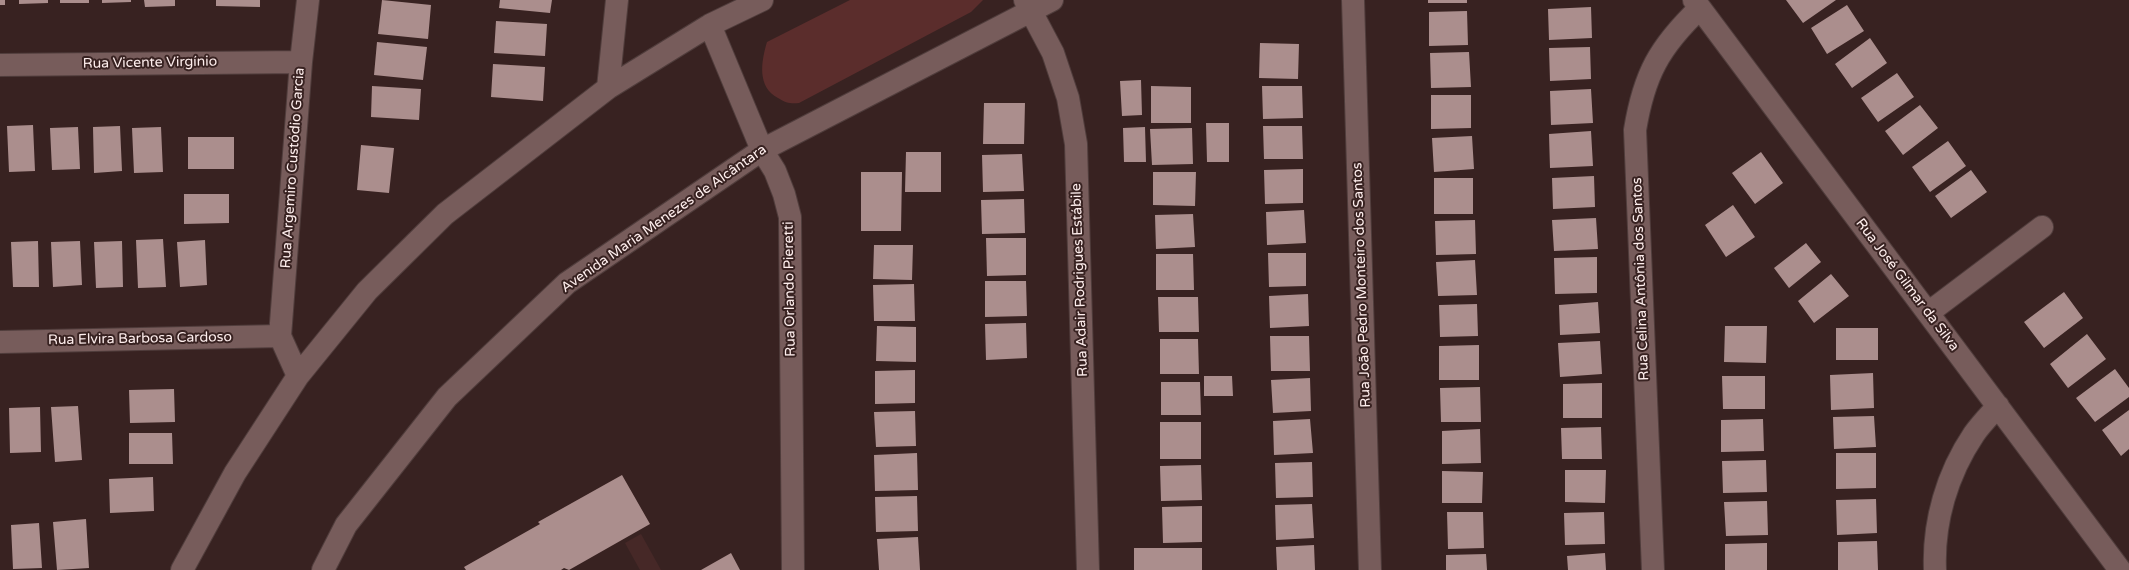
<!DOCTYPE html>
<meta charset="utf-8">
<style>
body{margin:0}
canvas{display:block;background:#382221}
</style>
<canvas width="2129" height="570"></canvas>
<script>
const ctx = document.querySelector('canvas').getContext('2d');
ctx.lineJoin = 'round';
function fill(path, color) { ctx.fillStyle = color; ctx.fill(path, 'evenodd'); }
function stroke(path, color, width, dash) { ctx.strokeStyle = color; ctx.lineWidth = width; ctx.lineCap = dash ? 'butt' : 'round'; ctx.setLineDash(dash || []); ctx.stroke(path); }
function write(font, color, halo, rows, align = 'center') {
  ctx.font = font + ' "Varela Round",sans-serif'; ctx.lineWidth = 4; ctx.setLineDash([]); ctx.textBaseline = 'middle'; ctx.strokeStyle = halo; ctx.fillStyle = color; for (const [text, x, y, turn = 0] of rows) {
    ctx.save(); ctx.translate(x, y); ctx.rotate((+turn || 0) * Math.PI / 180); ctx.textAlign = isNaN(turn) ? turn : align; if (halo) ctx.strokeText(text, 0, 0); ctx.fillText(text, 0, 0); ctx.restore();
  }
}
const built = new Path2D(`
 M641,534L661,570H640L625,543Z`);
const green = new Path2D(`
 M850,0H983L971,12L799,103C791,104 786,103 778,98C757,87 761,62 767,42Z`);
const building = new Path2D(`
 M0,0H5V5H0Z
 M19,0H48V3L19,4Z
 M60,0H89V3H60Z
 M102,0H131V2L102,3Z
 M144,0H175V6L145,7Z
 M216,0H260V7L216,6Z
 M382,0L431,5L428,39L378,34Z
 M500,0H552L550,13L499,8Z
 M1428,0H1467V3H1428Z
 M1786,0H1836L1803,23Z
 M1847,5L1864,31L1827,54L1811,28Z
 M1591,7L1592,38L1549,40L1548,9Z
 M1467,11L1468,45L1429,46V12Z
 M496,21L547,24L545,56L494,53Z
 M1870,38L1887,63L1852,88L1835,64Z
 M377,42L427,47L423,80L374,75Z
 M1260,43L1299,44L1298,79L1259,78Z
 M1590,47L1591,79L1550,81L1549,48Z
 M1469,52L1471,87L1431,88L1430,53Z
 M493,64L545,67L543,101L491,97Z
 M1897,73L1914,97L1878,122L1861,98Z
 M1141,80L1142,115L1122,116L1120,81Z
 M372,86L421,89L419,120L371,117Z
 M1151,86L1191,87V123H1151Z
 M1262,86H1302L1303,118L1263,119Z
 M1591,89L1593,123L1551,125L1550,91Z
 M1431,95H1471V128L1431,129Z
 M984,103H1025L1024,144H983Z
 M1920,105L1938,128L1903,155L1885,131Z
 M1206,123H1229V162H1207Z
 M33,125L35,171L9,172L7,126Z
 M120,126L122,171L94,173L93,127Z
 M1263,126H1302L1303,159H1264Z
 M78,127L80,169L52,170L50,128Z
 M161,127L163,172L134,173L132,128Z
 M1145,127L1146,162H1124L1123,128Z
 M1192,128L1193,164L1152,165L1150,129Z
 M1591,131L1593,166L1550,168L1549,134Z
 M1472,136L1474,169L1434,172L1432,138Z
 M188,137H234V169H188Z
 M1948,141L1966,166L1930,192L1912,167Z
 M361,145L394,148L389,193L357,190Z
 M906,152H941V192H905Z
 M1761,152L1783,183L1755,204L1732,173Z
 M1022,154L1024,191L983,192L982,155Z
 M1303,169V203L1265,204L1264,170Z
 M1971,170L1987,192L1951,218L1935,196Z
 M861,172H902L901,231H861Z
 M1153,172H1196L1195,206L1153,205Z
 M1594,176L1595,207L1553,209L1552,178Z
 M1434,178H1473V214H1434Z
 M184,194H229V223L184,224Z
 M1024,199L1025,233L982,234L981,200Z
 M1733,205L1755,237L1726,257L1705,225Z
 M1304,210L1306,243L1267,245L1266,212Z
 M1193,214L1195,247L1156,249L1155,215Z
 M1596,218L1598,249L1554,251L1552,220Z
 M1475,220L1476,254L1436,255L1435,221Z
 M986,238H1026V275L987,276Z
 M163,239L166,287L138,288L136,240Z
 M205,240L207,285L180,287L177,242Z
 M38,241L39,287H13L11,242Z
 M80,241L82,285L53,287L51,242Z
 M122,241L123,287L96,288L94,242Z
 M1806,243L1821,262L1789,288L1774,268Z
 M874,245H913L912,280L873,279Z
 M1268,253H1306V286L1269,287Z
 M1156,254H1193L1194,290H1156Z
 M1597,257V293L1555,294L1554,258Z
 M1475,260L1477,295L1438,296L1436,262Z
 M1831,274L1849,296L1814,323L1798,301Z
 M985,281H1026L1027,316L985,317Z
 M914,284L915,321H874L873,285Z
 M2064,292L2083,318L2044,348L2024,322Z
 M1308,294L1309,326L1270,328L1269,296Z
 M1158,297H1198L1199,332H1159Z
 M1598,302L1600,333L1560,335L1559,305Z
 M1477,304L1478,336L1440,337L1439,305Z
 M1026,323L1027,358L986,360L985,324Z
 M877,326L916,327V362L876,361Z
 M1725,326H1767L1766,363L1724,362Z
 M1836,328H1878V360H1836Z
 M2087,334L2106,359L2068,388L2050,364Z
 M1270,336H1309L1310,371H1271Z
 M1160,339H1198L1199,374H1160Z
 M1600,341L1602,374L1560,377L1558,343Z
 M1479,345V380H1439V346Z
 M2115,369L2129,388V397L2095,422L2076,398Z
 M915,370V403L875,404V371Z
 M1873,373L1874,408L1831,410L1830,375Z
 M1204,376H1232L1233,396H1204Z
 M1722,376H1765V409H1723Z
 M1310,378L1311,411L1273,413L1271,380Z
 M1161,382H1200L1201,415H1161Z
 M1602,383V418H1563V384Z
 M1480,387L1481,422H1441L1440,388Z
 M174,389L175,422L130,423L129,390Z
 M78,406L82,460L55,462L51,407Z
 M40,407L41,452L10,453L9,408Z
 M2129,410V449L2121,456L2102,430Z
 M915,411L916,446L876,447L874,412Z
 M1874,416L1876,447L1834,449L1833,417Z
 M1310,419L1313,453L1274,455L1273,421Z
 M1763,419L1764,451L1721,452V420Z
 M1160,422H1201V459H1160Z
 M1601,427L1602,459H1562L1561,428Z
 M1480,429L1481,463L1442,464V431Z
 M129,433H172L173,464H129Z
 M917,453L918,490L875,491L874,455Z
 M1836,453H1876V488L1836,489Z
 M1766,460L1767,492L1723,493L1722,461Z
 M1312,462L1313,497L1276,498L1275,463Z
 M1201,465L1202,500L1161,501L1160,466Z
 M1565,470H1606L1605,503L1565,502Z
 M1442,471L1483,472L1482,503H1442Z
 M622,475L650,524L569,570L564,568L561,570H466L464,567L540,524L538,522Z
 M153,477L154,511L110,513L109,479Z
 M917,496L918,531L876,532L875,497Z
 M1876,499L1877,533L1837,535L1836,500Z
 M1767,501L1768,535L1726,536L1724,502Z
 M1312,504L1314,538L1276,540L1275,505Z
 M1202,506V542L1163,543L1162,507Z
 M1447,512H1483L1484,548L1448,549Z
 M1604,512L1605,544L1565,545L1564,513Z
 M86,519L89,568L57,570L53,522Z
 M39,523L42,568L13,569L11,525Z
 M918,537L920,570H879L877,539Z
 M1877,541L1878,570H1838V542Z
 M1767,543V570H1725V544Z
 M1314,545L1315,570H1277L1276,547Z
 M1134,548H1202V570H1134Z
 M731,553L740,570H701Z
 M1605,553L1606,570H1568L1567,556Z
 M1486,554L1487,570H1446V555Z`);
const street = new Path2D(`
 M1025,0L1053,53L1068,98L1076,144L1088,570
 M1353,0L1370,570
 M1694,0L2120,570
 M710,25L762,150L775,171L784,194L790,217L793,570
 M0,65L301,62
 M608,88L617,0
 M1928,313L2042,227
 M0,342L280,336
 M298,376L280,336L301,62L308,0
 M182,570L235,473L298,376L367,291L445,214L608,88L710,25L762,0
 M323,570L346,525L447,397L567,283L762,150L1052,0
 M1653,570L1635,130C1644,75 1659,47 1700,8
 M1935,570C1933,522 1947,474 1974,434C1981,424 1990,415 1998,406`);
const streetNames = [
 ["Rua Vicente Virgínio",150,63,-1],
 ["Rua Argemiro Custódio Garcia",293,168,-86],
 ["Avenida Maria Menezes de Alcântara",664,219,-35],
 ["Rua Celina Antônia dos Santos",1641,279,-92],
 ["Rua Adair Rodrigues Estábile",1080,280,-92],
 ["Rua João Pedro Monteiro dos Santos",1362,285,-92],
 ["Rua José Gilmar da Silva",1907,285,53],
 ["Rua Orlando Pieretti",790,289,-91],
 ["Rua Elvira Barbosa Cardoso",140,339,-1]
];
fill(built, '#462827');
fill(green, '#5b2d2c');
fill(building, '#ab8e8d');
stroke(street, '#503d3c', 24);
stroke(street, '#775c5b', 22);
write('14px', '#feeeed', '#382221', streetNames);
</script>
